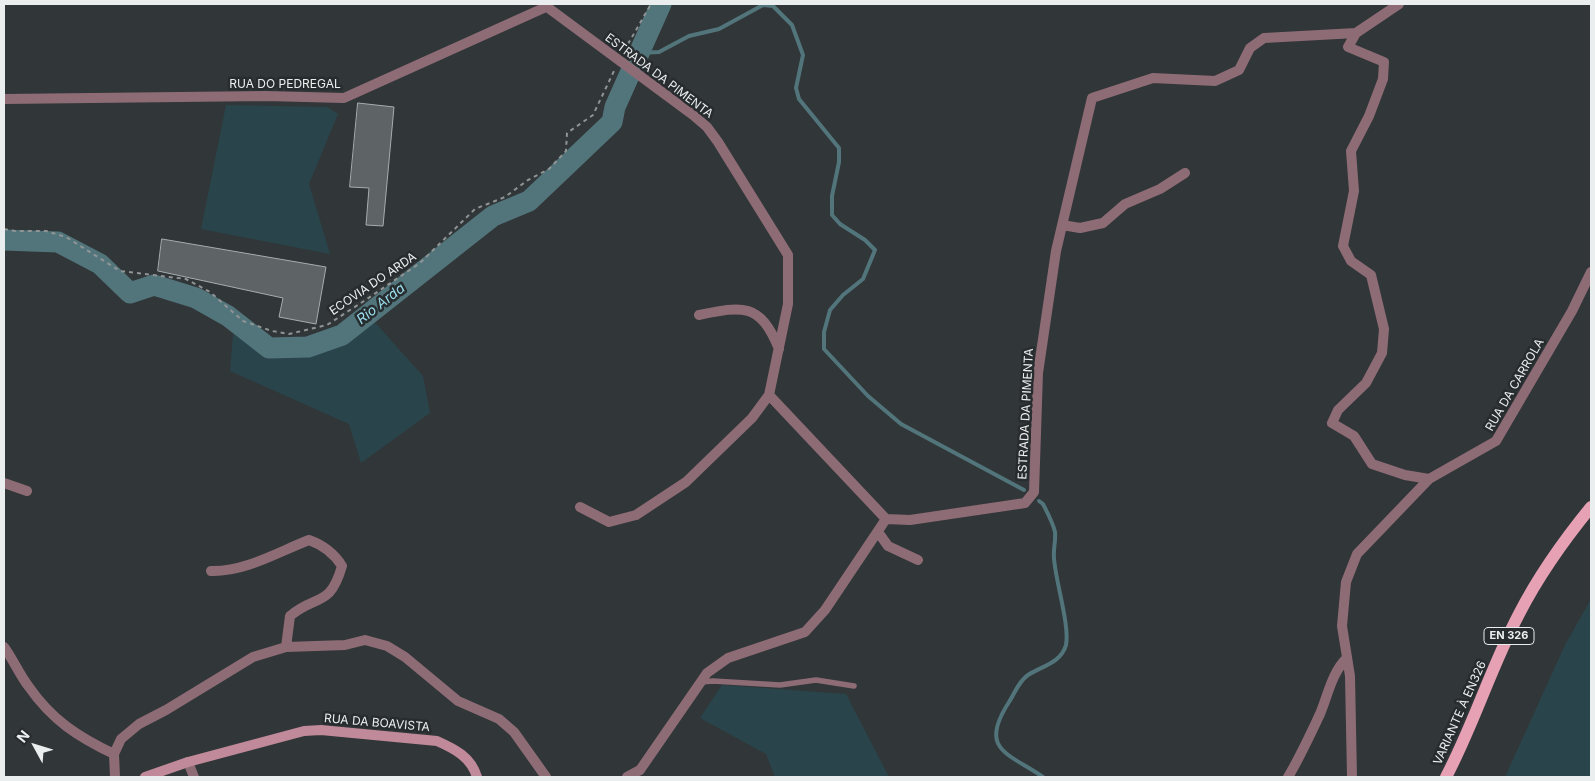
<!DOCTYPE html>
<meta charset="utf-8">
<style>
body{margin:0}
#map{position:relative;width:1595px;height:781px;overflow:hidden;background:#313638;font-family:Inter,sans-serif}
canvas{display:block}
.frame{position:absolute;inset:0;border:5px solid #ebeeef;pointer-events:none}
.north{position:absolute;left:10px;top:721px;width:50px;height:50px;-webkit-text-stroke:4px #272c2e;paint-order:stroke;rotate:309deg;font-size:14px;font-weight:700;line-height:20px;text-align:center;color:#ebeeef}
.north::after{content:'';display:block;margin:auto;width:18px;height:22px;background:#ebeeef;clip-path:polygon(50% 0,100% 100%,50% 72%,0 100%)}
</style>
<div id="map">
<canvas width="1595" height="781"></canvas>
<div class="frame"></div>
<div class="north">N</div>
</div>
<script>
const ctx = document.querySelector('canvas').getContext('2d');
ctx.lineJoin = 'round';
function fill(path, color) { ctx.fillStyle = color; ctx.fill(path, 'evenodd'); }
function stroke(path, color, width, dash) { ctx.strokeStyle = color; ctx.lineWidth = width; ctx.lineCap = dash ? 'butt' : 'round'; ctx.setLineDash(dash || []); ctx.stroke(path); }
function write(font, color, halo, rows, align = 'center') {
  ctx.font = font + ' Inter,sans-serif'; ctx.lineWidth = 5; ctx.setLineDash([]); ctx.textBaseline = 'middle'; ctx.strokeStyle = halo; ctx.fillStyle = color; for (const [text, x, y, turn = 0] of rows) {
    ctx.save(); ctx.translate(x, y); ctx.rotate((+turn || 0) * Math.PI / 180); ctx.textAlign = isNaN(turn) ? turn : align; if (halo) ctx.strokeText(text, 0, 0); ctx.fillText(text, 0, 0); ctx.restore();
  }
}
const green = new Path2D(`
 M226,105L327,107L338,114L309,184L330,254L201,229Z
 M371,318L423,376L430,413L361,463L349,424L230,371L233,334L266,353H309L345,339Z
 M1591,599V777H1505L1565,645Z
 M722,685L846,694L889,777H775L766,754L700,718Z`);
const stream = new Path2D(`
 M639,53L659,52L689,36L719,29L763,5L773,6L792,25L803,55L796,88L799,99L839,148V162L832,196V215L840,224L865,240L875,250L863,279L843,295L830,310L824,332V349L868,396L901,424L1024,490
 M1039,501L1043,504C1047,512 1053,523 1055,532C1056,540 1053,550 1054,558C1055,579 1070,626 1066,645C1061,663 1042,666 1028,675C1018,682 1015,693 1009,702C978,750 1008,753 1043,777`);
const river = new Path2D(`
 M4,240L58,242L100,264L130,293L154,285L196,298L228,316L269,348L308,347L342,335L493,216L529,201L612,122L615,107L661,4`);
const building = new Path2D(`
 M358,103L394,107L383,226L366,225L369,188L350,187Z
 M162,239L326,267L316,324L279,317L283,298L158,271Z`);
const path = new Path2D(`
 M624,51L651,4
 M4,229L15,231H46L66,237L120,271L186,279L210,292L243,321L272,331L289,334L327,325L364,301L420,263L475,209L505,197L528,180L549,169L566,151L567,133L593,115L614,71`);
const lane = new Path2D(`
 M701,682L713,681L780,685L816,680L854,686`);
const street = new Path2D(`
 M543,4L693,115L707,127L718,142L788,255V304L769,395L886,519L910,520L1025,503L1034,492L1038,373L1056,251L1092,98L1153,78L1215,81L1239,70L1250,48L1264,38L1356,33L1399,4
 M1356,33L1348,47L1384,62L1383,79L1369,116L1351,151L1354,191L1343,246L1351,261L1371,275L1384,329L1382,353L1366,383L1338,410L1332,423L1354,436L1372,464L1405,475L1429,479
 M4,99L266,96L344,98L546,7
 M1062,225L1080,228L1103,223L1125,204L1160,189L1185,173
 M699,315C742,306 760,302 779,349
 M4,483L27,491
 M580,507L609,522L636,515L686,482L752,418L769,395
 M878,532L888,546L918,560
 M211,571C245,572 278,552 309,540C323,545 334,553 342,566C330,608 316,594 290,616L286,647
 M4,647C13,659 19,674 29,687C52,720 78,737 114,754
 M188,762L194,777
 M115,777L114,754L121,739L139,724L166,710L253,657L286,647L345,645L365,640L387,646L405,657L458,701L499,719L514,732L546,777
 M627,777L640,770L707,673L728,658L805,632L825,610L886,519
 M1288,777C1300,757 1310,735 1320,714C1328,695 1332,672 1347,658
 M1352,777L1350,676L1342,626L1346,582L1357,554L1429,479L1496,441L1572,311L1591,272`);
const secondary = new Path2D(`
 M145,777L188,762L304,731L321,730L437,741C455,749 471,757 477,777`);
const primary = new Path2D(`
 M1446,777C1474,724 1491,667 1519,614C1539,575 1564,540 1591,507`);
const shields = [
 [1509,636,50]
];
const shieldNames = [
 ["EN 326",1509,636]
];
const streetNames = [
 ["ESTRADA DA PIMENTA",659,76,37],
 ["RUA DO PEDREGAL",285,84],
 ["ECOVIA DO ARDA",373,284,-34],
 ["RUA DA CARROLA",1515,385,-60],
 ["ESTRADA DA PIMENTA",1026,414,-87],
 ["VARIANTE À EN326",1460,713,-66],
 ["RUA DA BOAVISTA",377,723,5]
];
const waterNames = [
 ["Rio Arda",381,304,-38]
];
fill(green, '#29454b');
stroke(stream, '#52757c', 4);
stroke(river, '#52757c', 21);
fill(building, '#5e6465');
stroke(building, '#a6adae', 1);
stroke(path, '#909495', 2, [4, 4]);
stroke(lane, '#8e6c76', 5.5);
stroke(street, '#8e6c76', 10);
stroke(secondary, '#c08a9a', 10);
stroke(primary, '#e6a1b5', 12);
for (const [x, y, w] of shields) { const box = new Path2D(); box.roundRect(x - w / 2, y - 8.5, w, 17, 4); ctx.fillStyle = '#272c2e'; ctx.fill(box); stroke(box, '#ebeeef', 1); }
write('bold 11px', '#ebeeef', null, shieldNames);
write('12px', '#ebeeef', '#272c2e', streetNames);
write('italic 14px', '#99dcec', '#272c2e', waterNames);
</script>
